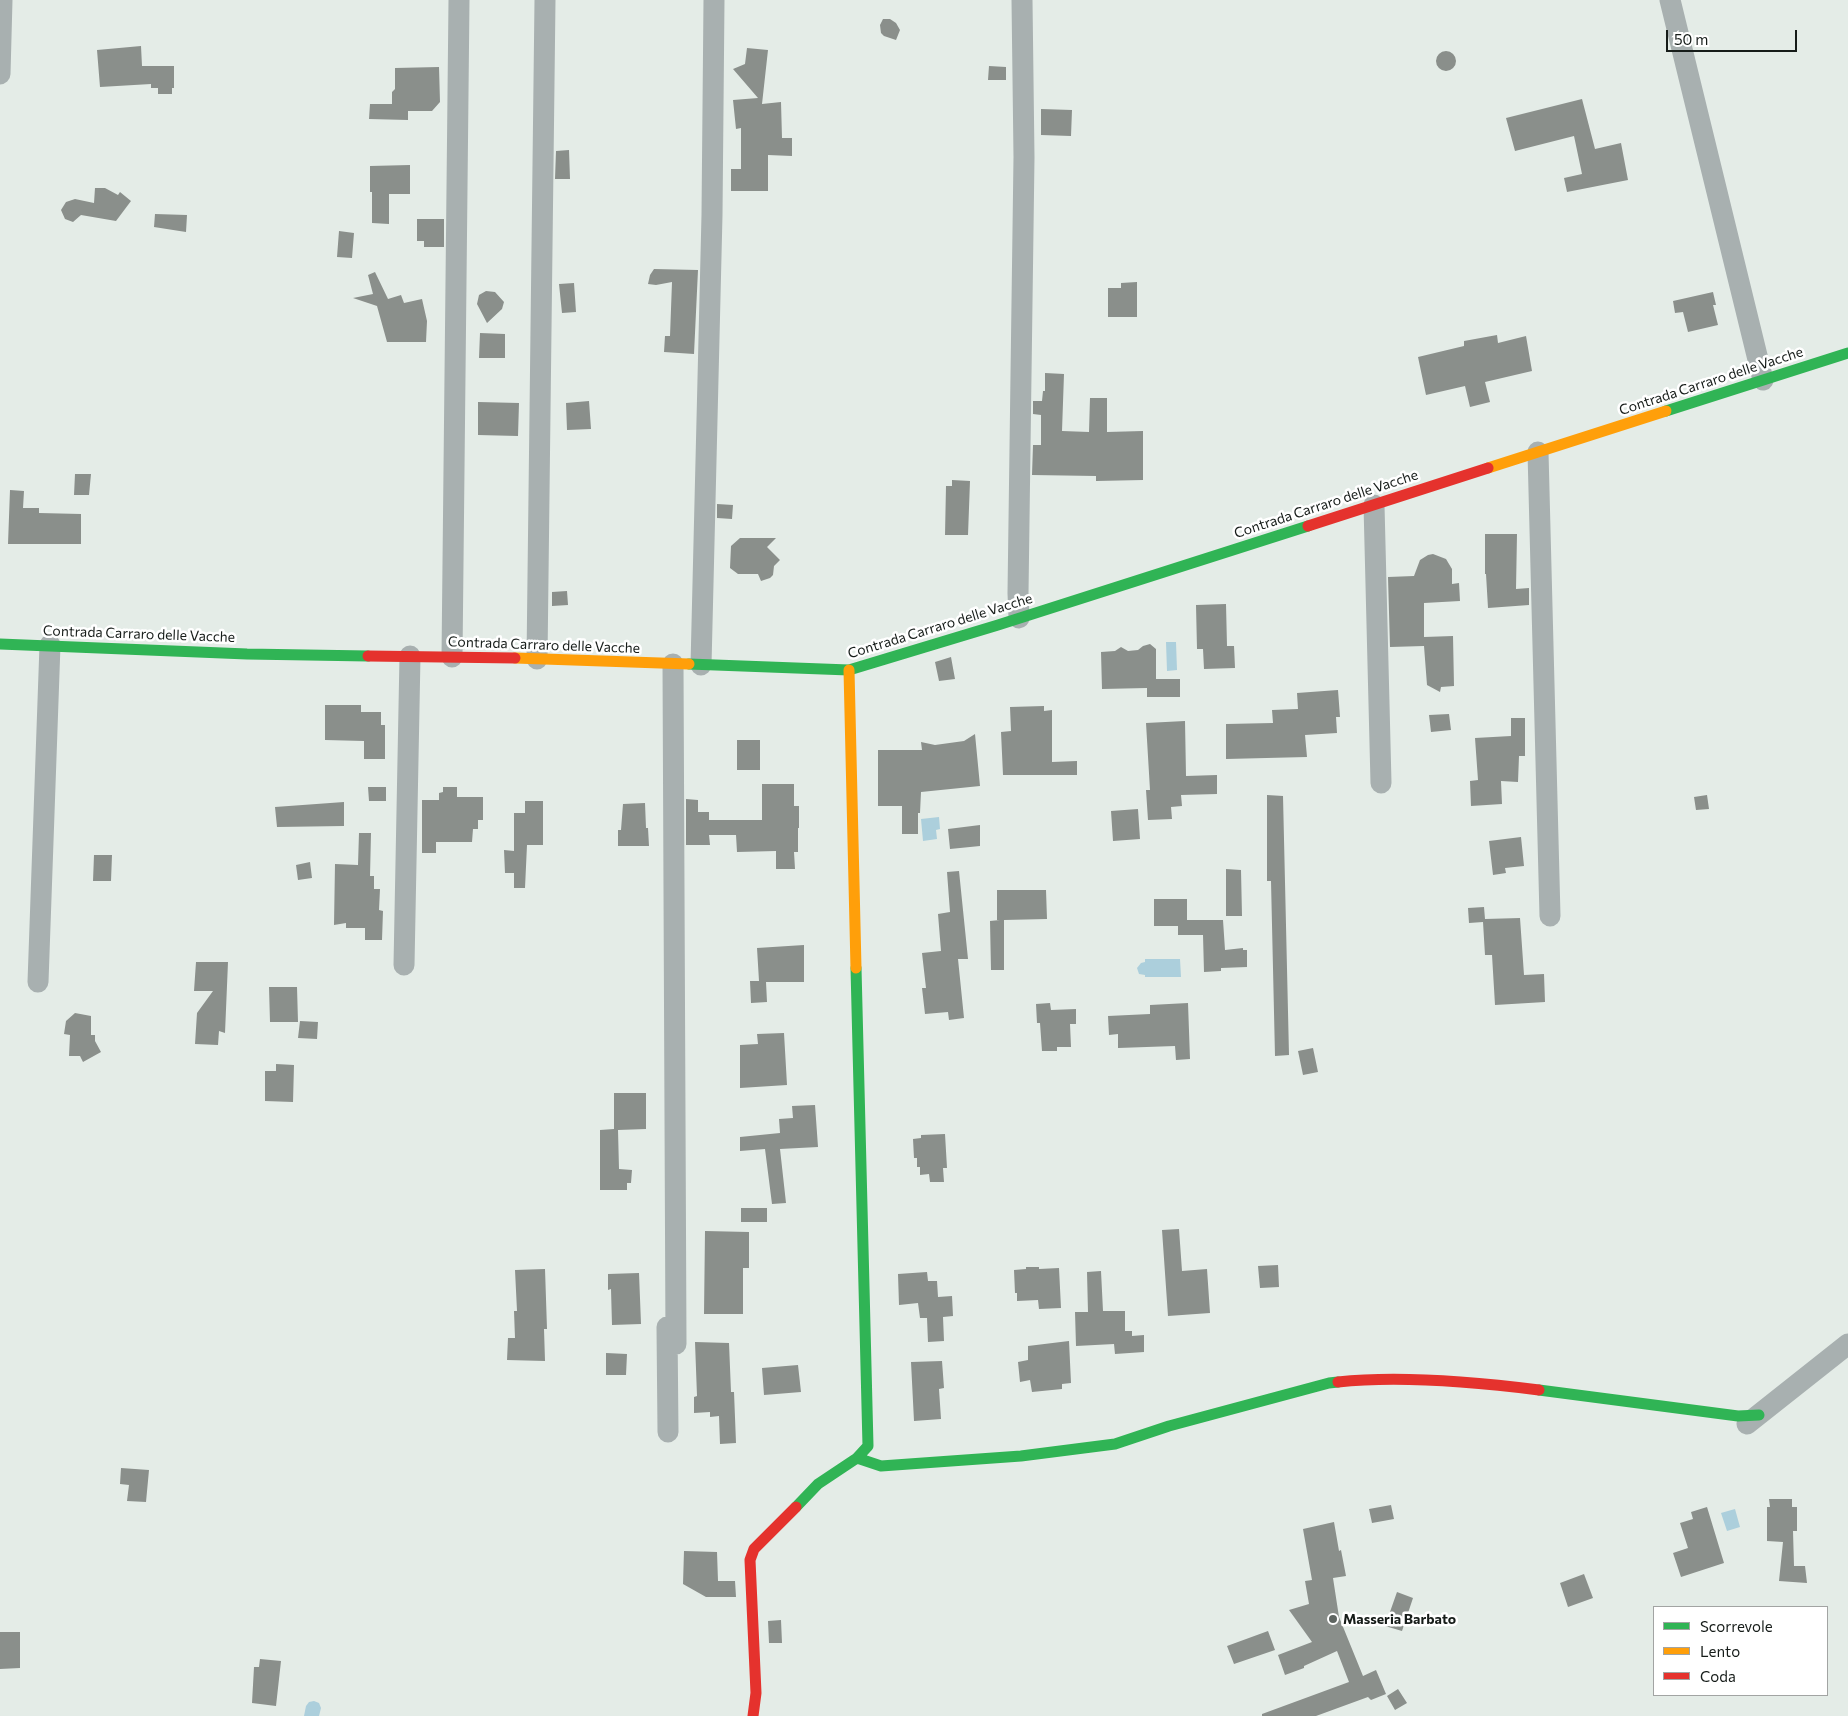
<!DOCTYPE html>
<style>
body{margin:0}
#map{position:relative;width:1848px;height:1716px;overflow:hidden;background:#e4ece7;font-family:Commissioner,sans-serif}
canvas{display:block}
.legend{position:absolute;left:1653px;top:1606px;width:175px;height:90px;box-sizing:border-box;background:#fff;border:1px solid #a2a4a3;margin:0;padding:6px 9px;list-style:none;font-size:15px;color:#161c19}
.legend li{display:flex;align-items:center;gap:10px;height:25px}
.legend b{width:25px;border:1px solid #a2a4a3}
.scale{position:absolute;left:1666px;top:30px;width:131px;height:22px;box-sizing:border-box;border:2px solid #161c19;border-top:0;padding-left:6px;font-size:15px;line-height:18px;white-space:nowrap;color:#161c19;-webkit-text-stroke:4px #fff;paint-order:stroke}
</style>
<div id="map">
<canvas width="1848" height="1716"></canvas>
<ul class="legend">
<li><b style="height:6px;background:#30b455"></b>Scorrevole</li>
<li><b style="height:6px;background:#ff9f0a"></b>Lento</li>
<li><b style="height:6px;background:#e5322d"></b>Coda</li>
</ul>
<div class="scale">50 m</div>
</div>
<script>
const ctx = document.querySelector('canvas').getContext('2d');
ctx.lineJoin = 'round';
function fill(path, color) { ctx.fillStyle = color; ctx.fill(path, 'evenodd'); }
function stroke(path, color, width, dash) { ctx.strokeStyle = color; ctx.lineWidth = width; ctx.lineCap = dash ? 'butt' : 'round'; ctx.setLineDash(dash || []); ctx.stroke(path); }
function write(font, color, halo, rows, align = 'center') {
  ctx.font = font + ' Commissioner,sans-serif'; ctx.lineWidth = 5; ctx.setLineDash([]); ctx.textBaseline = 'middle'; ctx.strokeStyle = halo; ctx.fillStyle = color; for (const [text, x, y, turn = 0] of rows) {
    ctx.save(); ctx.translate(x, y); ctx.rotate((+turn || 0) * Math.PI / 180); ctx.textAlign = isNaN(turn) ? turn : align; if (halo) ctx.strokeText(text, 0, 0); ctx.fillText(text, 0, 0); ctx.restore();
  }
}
const water = new Path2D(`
 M1166,642H1176L1177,670L1167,671Z
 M939,817L940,829L936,830L937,839L923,841L921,819Z
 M1145,959H1180L1181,977H1145V975L1139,974L1137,968L1141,963L1145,962Z
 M1735,1509L1740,1527L1727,1531L1721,1513Z
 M314,1701L319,1703L321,1708L319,1716H304L306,1706L309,1702Z`);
const building = new Path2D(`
 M883,19H890L896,23L900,30L896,40L884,36L881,33L880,25Z
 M141,46L142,66H174V88H172V94H158V88H151V84L100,87L97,50Z
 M747,48L768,50L762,104L781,102L782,138H792V156L768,155V191H731V169H741V128L736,129L733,100L758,98L733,69L745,64Z
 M1436 61a10 10 0 1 1 20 0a10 10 0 1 1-20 0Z
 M989,66L1006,67V80H988Z
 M439,67L440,102L432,111H408V120L369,119L370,104H392V92L395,89V68Z
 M1582,99L1595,149L1621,143L1628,180L1567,192L1564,178L1582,174L1574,136L1515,151L1506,118Z
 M1041,109L1072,110L1071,136L1041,135Z
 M569,150L570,179H555L556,151Z
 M410,165V194H389V224L372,223V192H370V166Z
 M95,188H105L118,195L120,192L131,201L116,221L81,215L73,222L65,219L61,210L66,202L75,199L94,203Z
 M155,214L187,215L186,232L154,227Z
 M417,219H444V247H424V241H417Z
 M339,231L354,233L352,258L337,257Z
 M654,269L698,270L694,354L664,352L665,336H670L672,282L656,285L648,284L650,275Z
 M375,272L388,299L401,295L404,303L422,299L427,321L426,342H387L377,306L353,298L373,294L368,275Z
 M1137,282V317H1108V288H1121V283Z
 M574,283L576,312L562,313L559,284Z
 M486,291L495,292L504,302L502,309L487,323L477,304L479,295Z
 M1713,292L1716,305H1713L1718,325L1688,332L1683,312L1675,313L1673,301Z
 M480,333L505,334V358H479Z
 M1497,335L1498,343L1526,336L1532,371L1485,382L1490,402L1470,407L1465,386L1426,395L1418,357L1464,346V341Z
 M1045,373L1064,374L1062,431L1089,432L1090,398H1107V432L1143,431V480L1096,481V476L1032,475L1033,445H1041V415L1033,414V401H1042L1043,391H1045Z
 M589,401L591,429L567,430L566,403Z
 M478,402L519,403L518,436L478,435Z
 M75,474H91L89,495H74Z
 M952,480L970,481L968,535H945L946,486H952Z
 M10,490L24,491L23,508H39V513L81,514V544H8Z
 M717,504L733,505L732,519L717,518Z
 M1485,534H1517L1516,589L1529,588V605L1488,608L1486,574H1485Z
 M740,538H776L767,547L780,560L774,566L773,575L770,578L761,581L758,574H738L730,568L731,546Z
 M1433,554L1446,559L1452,569V584L1459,583L1460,601L1424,603V637L1453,636L1454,686L1441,687L1440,692L1427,685L1424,646L1390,647L1388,577L1414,576L1420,560L1428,555Z
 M567,591L568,605L552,606V592Z
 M1226,604L1227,646H1234L1235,668L1204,669L1203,649H1197L1196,605Z
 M1150,644L1156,649V679H1180V697H1147V688L1102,689L1101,652L1115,651L1121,647L1128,651L1138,650L1143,646Z
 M951,657L955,679L939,681L935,662Z
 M1338,690L1340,717H1336L1337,733L1305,735L1307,757L1226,759V724L1273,723L1272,710L1298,709L1297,693Z
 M325,705H361V712H381V725H385V759H364V741L325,740Z
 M1044,706V711L1052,710V762L1077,761V775H1003L1001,732L1011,731L1010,707Z
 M1449,714L1451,730L1431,732L1429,715Z
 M1511,718H1525V756H1519L1518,782L1501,781L1502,804L1471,806L1470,781L1478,780L1475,738L1511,736Z
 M1185,721L1186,776L1217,775V794L1181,795L1182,806L1171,807L1172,819L1148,820L1146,790H1150L1146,723Z
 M975,734L980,786L921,792L920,813H918V834H902V806H878V750H922L921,742L935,745L964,741Z
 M737,740H760V770H737Z
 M762,784H794V806H799V828H798V852H794L795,869H776V851L737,852L736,835H709L710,845H686V799L698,800V812H709V820H762Z
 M368,787H386V801H369Z
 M443,787H457V797H483V820H478V829H473L472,842H436V853H422V800H439V793L443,792Z
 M1267,795L1283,796L1289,1055L1275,1056L1271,881H1267Z
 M1707,795L1709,809L1696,810L1694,797Z
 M525,801H543V845H527L525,888H514V873H505L504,850L514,851V813H525Z
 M344,802V826L277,827L275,807Z
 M645,803L646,828H648L649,846H618V830H621L623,804Z
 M1138,809L1140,839L1113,841L1111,811Z
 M980,825V846L950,849L948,829Z
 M359,833H371L370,876H374V889H380L379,910L383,911L382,940H365V928H346V923L334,925L335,864L358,865Z
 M1521,837L1524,866L1505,868L1506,873L1493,875L1489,841Z
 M94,855H112L111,881H93Z
 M310,862L312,878L298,880L296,865Z
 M1226,869L1241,870L1242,916H1226Z
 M959,871L968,959H958L964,1018L949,1020L948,1012L925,1014L922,988H926L922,953L941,951L938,914L950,912L947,872Z
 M997,890H1046L1047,919L1004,920V970H991L990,921L1000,920H997Z
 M1154,899H1187V920H1223L1225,950L1243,948V950H1247V967L1221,968V971L1204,972L1203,935H1178V926H1154Z
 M1484,907L1485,919L1520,918L1524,975L1544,974L1545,1002L1495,1005L1492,955H1485L1483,922L1469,923L1468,908Z
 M804,945V982H766L767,1002L751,1003L750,981H759L757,948Z
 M196,962H228L225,1033L219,1031L218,1045L195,1044L197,1013L213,991H194Z
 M269,987H297L298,1022H270Z
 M1050,1003L1051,1010L1076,1009V1024H1070L1071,1047H1057V1051H1042L1040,1023H1037L1036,1004Z
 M1188,1003L1190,1059L1176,1060L1175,1046L1118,1048V1034L1109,1035L1108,1016L1150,1014V1005Z
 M75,1013L91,1016V1035H95V1041L101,1052L83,1062L80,1056H69L70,1035L64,1034L66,1021Z
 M300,1021L318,1022L317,1039L298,1038Z
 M784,1033L787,1085L740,1088V1045L758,1044L757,1034Z
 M1313,1048L1318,1072L1303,1075L1298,1051Z
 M276,1064L294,1065L293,1102L265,1101V1071H276Z
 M614,1093H646V1129L618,1130L619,1169L632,1170L631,1183H627V1190H600V1130L614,1129Z
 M815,1105L818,1147L780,1149L786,1203L772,1204L765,1149L740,1151V1137L780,1133L779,1119L793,1118L792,1106Z
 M945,1134L947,1168H943L944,1182H930L929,1174L920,1175V1167H917V1158H914L913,1139L921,1138V1135Z
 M741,1208H767V1222H741Z
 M1179,1229L1182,1271L1207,1269L1210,1313L1168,1316L1162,1230Z
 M705,1231L749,1232V1268H743V1314H704Z
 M1278,1265L1279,1287L1260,1288L1258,1266Z
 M1026,1267H1039V1269L1059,1268L1061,1308L1039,1309L1038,1300L1017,1301V1293H1015L1014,1270L1026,1269Z
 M545,1269L547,1329H544L545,1361L507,1360L508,1338H515L514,1311H517L515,1270Z
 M1101,1271L1103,1311H1125V1331H1132V1336L1144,1335V1352L1115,1354L1114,1344L1076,1346L1075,1312H1088L1087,1272Z
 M927,1272L928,1281H937L938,1297L952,1296L953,1316L943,1317L944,1341L928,1342L927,1318H920L918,1303L899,1305L898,1274Z
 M639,1273L641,1324L612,1325L611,1289L608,1290V1274Z
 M1069,1341L1071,1383L1062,1384V1389L1032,1392L1030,1380L1020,1382L1018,1362L1028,1360V1346Z
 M695,1342L729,1343L731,1392H734L736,1443L720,1444L719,1416L710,1417V1412L694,1413V1397L697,1396Z
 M606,1353L627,1354L626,1375H606Z
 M942,1361L944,1388L939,1389L941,1419L914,1421L911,1362Z
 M798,1365L801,1392L764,1395L762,1368Z
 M121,1468L149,1470L146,1502L127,1501L129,1485L120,1484Z
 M1769,1499H1792V1507H1797V1531H1793L1794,1566H1805L1807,1583L1779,1581L1783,1542L1767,1541V1507H1770Z
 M1391,1505L1394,1519L1372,1523L1369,1509Z
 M1707,1507L1724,1563L1681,1577L1673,1553L1688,1548L1680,1523L1693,1519L1691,1512Z
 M1334,1522L1339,1551L1341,1550L1346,1576L1333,1578L1339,1617L1363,1676L1376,1670L1386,1694L1371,1700L1368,1697L1316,1716H1262V1714L1349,1682L1337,1651L1304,1666V1668L1285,1675L1278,1655L1312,1642L1289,1610L1309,1604L1305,1581L1312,1580L1303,1529Z
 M684,1551L717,1552L718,1581H735L736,1597H706L683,1584Z
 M1584,1574L1593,1598L1568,1607L1560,1583Z
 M1397,1592L1413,1598L1402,1631L1385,1626Z
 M781,1620L782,1643H769L768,1621Z
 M1268,1631L1275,1650L1234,1664L1227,1646Z
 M0,1632H20V1668L0,1669Z
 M260,1659L281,1661L276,1706L252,1703L254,1667H259Z
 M1398,1689L1407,1703L1395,1710L1387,1696Z`);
const street = new Path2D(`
 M1670,0L1763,380
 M0,74L2,0
 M1538,452L1550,916
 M1374,505L1381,783
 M1019,618L1018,593L1024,157L1022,0
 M452,657L459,0
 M537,659L545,0
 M673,664L676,1344
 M701,665L712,215L714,0
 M404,965L410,656
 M38,982L50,645
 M667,1327L668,1432
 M1747,1424L1848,1344`);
const fast = new Path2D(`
 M1666,411L1848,353
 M0,644L247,654L368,656
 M689,664L849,670L998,625L1308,526
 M1539,1390L1738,1416L1759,1415
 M857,1458L881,1466L1021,1456L1115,1444L1169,1426L1329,1383L1338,1382
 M796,1507L818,1484L857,1458L868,1446L856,968`);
const slow = new Path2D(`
 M1488,468L1666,411
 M515,658L689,664
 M849,670L856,968`);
const jam = new Path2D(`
 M1308,526L1488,468
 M368,656L515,658
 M1338,1382C1402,1375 1476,1382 1539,1390
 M753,1716L756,1693L750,1560L754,1549L796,1507`);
const markers = [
 [1333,1619,5,"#5e6561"]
];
const streetNames = [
 ["Contrada Carraro delle Vacche",1711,381,-18],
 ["Contrada Carraro delle Vacche",1326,504,-18],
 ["Contrada Carraro delle Vacche",940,626,-17],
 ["Contrada Carraro delle Vacche",139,634,2],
 ["Contrada Carraro delle Vacche",544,645,2]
];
const poiNames = [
 ["Masseria Barbato",1343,1619]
];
fill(water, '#accfdc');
fill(building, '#8a8f8b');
stroke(street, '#a8b0b0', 21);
stroke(fast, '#30b455', 11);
stroke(slow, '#ff9f0a', 11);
stroke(jam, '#e5322d', 11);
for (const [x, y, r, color] of markers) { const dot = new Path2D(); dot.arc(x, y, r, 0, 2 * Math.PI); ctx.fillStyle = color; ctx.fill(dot); stroke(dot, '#fff', 2); }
write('14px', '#161c19', '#fff', streetNames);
write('bold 14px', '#161c19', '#fff', poiNames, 'left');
</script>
